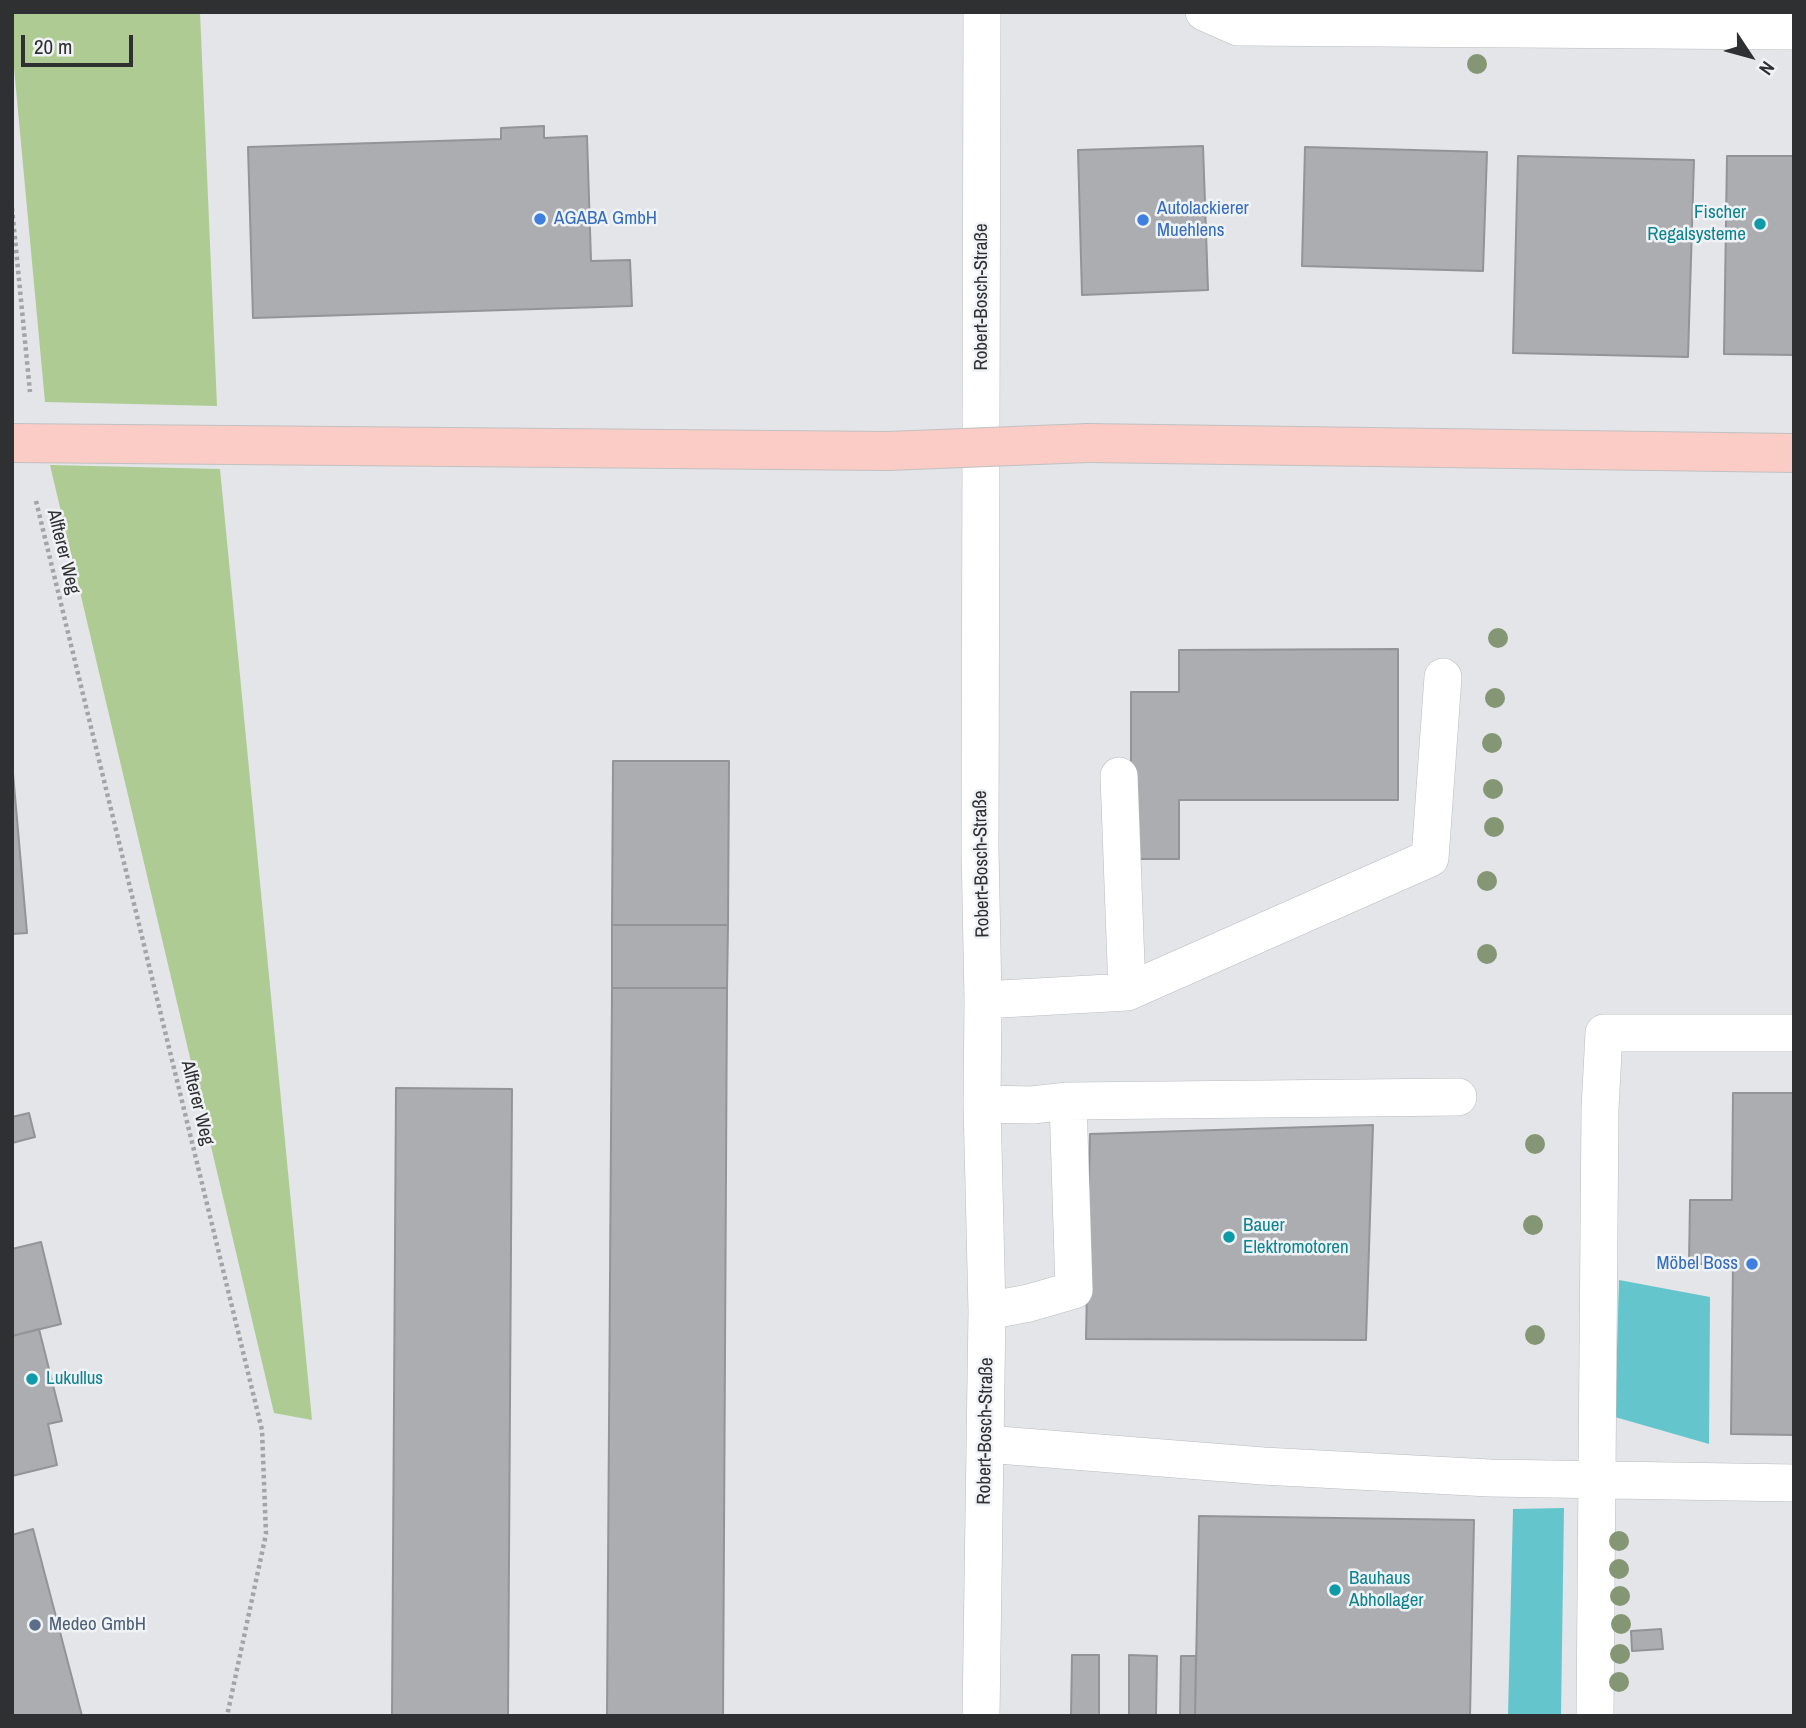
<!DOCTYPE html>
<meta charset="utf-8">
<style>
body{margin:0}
#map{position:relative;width:1806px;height:1728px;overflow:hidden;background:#e3e5e9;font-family:"Archivo Narrow",sans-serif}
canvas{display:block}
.frame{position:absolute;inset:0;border:14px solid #2f3031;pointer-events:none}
.north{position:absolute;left:1715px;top:21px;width:70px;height:70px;-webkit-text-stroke:5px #f0f3f6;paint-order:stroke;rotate:126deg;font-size:19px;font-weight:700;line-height:28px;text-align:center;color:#2f3031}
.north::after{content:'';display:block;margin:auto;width:24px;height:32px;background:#2f3031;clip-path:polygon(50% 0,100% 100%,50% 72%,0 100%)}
.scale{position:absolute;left:21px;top:35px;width:112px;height:32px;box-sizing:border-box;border:4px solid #2f3031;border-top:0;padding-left:9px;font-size:21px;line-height:24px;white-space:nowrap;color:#2f3031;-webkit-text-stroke:5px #f0f3f6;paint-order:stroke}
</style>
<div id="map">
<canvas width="1806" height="1728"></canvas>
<div class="frame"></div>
<div class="north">N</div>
<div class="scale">20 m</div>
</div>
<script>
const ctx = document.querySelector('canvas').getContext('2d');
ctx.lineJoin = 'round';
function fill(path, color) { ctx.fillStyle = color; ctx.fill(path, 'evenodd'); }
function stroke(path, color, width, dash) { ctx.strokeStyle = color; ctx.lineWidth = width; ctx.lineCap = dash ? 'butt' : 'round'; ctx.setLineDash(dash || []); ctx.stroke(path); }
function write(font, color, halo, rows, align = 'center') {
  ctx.font = font + ' "Archivo Narrow",sans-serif'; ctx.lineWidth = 5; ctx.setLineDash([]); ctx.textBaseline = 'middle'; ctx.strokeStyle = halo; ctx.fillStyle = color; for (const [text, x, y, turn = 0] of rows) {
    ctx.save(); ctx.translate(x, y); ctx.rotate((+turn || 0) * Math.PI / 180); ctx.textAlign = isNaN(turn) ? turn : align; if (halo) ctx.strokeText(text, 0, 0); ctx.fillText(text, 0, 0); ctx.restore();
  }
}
const green = new Path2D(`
 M12,12H200L217,406L45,402L12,46Z
 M50,465L220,469L312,1420L274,1413Z`);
const water = new Path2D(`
 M1619,1280L1710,1297L1709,1444L1615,1417Z
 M1564,1508L1561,1716H1508L1513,1509Z`);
const building = new Path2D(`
 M544,126V138L587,136L591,261L630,260L632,306L253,318L248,147L501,139V128Z
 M1203,146L1208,290L1082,295L1078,150Z
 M1305,147L1487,152L1483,271L1302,266Z
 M1518,156L1694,160L1688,357L1513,353Z
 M1727,156H1794V355L1724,354Z
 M1398,649V800H1179V859H1131V692H1179V650Z
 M613,761H729L728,925H612Z
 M12,762L27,933L12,934Z
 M612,925H728L727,988H612Z
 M612,988H727L723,1716H607Z
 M396,1088L512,1089L508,1716H392Z
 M1733,1093H1794V1435L1731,1434L1733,1264H1689L1690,1200H1732Z
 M29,1113L35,1137L12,1143V1117Z
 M1373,1125L1366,1340L1086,1339L1090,1134Z
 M41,1242L61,1324L12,1336V1249Z
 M39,1329L62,1421L48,1424L57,1465L12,1476V1336Z
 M1199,1516L1474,1520L1470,1716H1195Z
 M33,1529L82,1716H12V1535Z
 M1661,1629L1663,1649L1632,1651L1631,1631Z
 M1072,1655H1099V1716H1071Z
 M1129,1655L1157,1656L1156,1716H1129Z
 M1181,1656H1196L1195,1716H1180Z`);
const path = new Path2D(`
 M12,208L30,392
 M36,501L262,1430L266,1534L227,1716`);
const minor = new Path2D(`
 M1204,12L1238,27L1794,31
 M1127,992L1430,858L1443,677
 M983,1000L1127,992L1119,776
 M1068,1101L1458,1097
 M982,1104L1032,1105L1068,1101L1074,1290L1029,1303L987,1311
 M986,1444L1263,1466L1490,1478L1794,1483
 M981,1716L987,1311L982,1104L983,1000L980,848L982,12
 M1595,1716L1600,1109L1604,1033H1794`);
const major = new Path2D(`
 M12,443L888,451
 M1088,443L1794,453`);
const majorBridge = new Path2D(`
 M888,451L1088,443`);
const trees = [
 [1477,64],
 [1498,638],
 [1495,698],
 [1492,743],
 [1493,789],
 [1494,827],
 [1487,881],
 [1487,954],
 [1535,1144],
 [1533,1225],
 [1535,1335],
 [1619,1541],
 [1619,1569],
 [1620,1596],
 [1621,1624],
 [1620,1654],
 [1619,1682]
];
const markers = [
 [540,219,7,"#3f7fe0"],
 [1143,220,7,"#3f7fe0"],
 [1760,224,7,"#0f9aa8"],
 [1229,1237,7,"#0f9aa8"],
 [1752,1264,7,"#3f7fe0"],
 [32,1379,7,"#0f9aa8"],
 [1335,1590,7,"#0f9aa8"],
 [35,1625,7,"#5c6f8a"]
];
const shopNames = [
 ["Autolackierer",1157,209],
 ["Muehlens",1157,231],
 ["AGABA GmbH",554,219],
 ["Möbel Boss",1738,1264,"right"]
];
const cultureNames = [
 ["Fischer",1746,213,"right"],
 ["Regalsysteme",1746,235,"right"],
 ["Bauer",1243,1226],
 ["Elektromotoren",1243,1248],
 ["Lukullus",46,1379],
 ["Bauhaus",1349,1579],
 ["Abhollager",1349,1601]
];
const streetNames = [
 ["Robert-Bosch-Straße",982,297,-90],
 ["Alfterer Weg",63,552,76],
 ["Robert-Bosch-Straße",982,864,-91],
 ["Alfterer Weg",197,1103,76],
 ["Robert-Bosch-Straße",986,1431,-89]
];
const serviceNames = [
 ["Medeo GmbH",49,1625]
];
fill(green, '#aecb94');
fill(water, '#65c5cd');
fill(building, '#abadb0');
stroke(building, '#929497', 2);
stroke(minor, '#b9bcbf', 38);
stroke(major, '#c1c1c1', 40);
stroke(path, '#a2a4a7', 4.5, [3.5, 3.5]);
stroke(minor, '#fff', 37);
stroke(major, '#fbcbc5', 38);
stroke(majorBridge, '#c1c1c1', 40, []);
stroke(majorBridge, '#fbcbc5', 38);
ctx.fillStyle = '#859674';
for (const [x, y] of trees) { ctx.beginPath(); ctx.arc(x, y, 10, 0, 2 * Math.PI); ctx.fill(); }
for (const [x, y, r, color] of markers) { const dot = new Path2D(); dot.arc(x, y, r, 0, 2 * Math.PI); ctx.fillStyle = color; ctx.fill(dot); stroke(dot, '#f0f3f6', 2.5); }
write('19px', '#366cbe', '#f0f3f6', shopNames, 'left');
write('19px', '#0d838f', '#f0f3f6', cultureNames, 'left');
write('19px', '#2f3031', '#f0f3f6', streetNames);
write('19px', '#4e5e75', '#f0f3f6', serviceNames, 'left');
</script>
